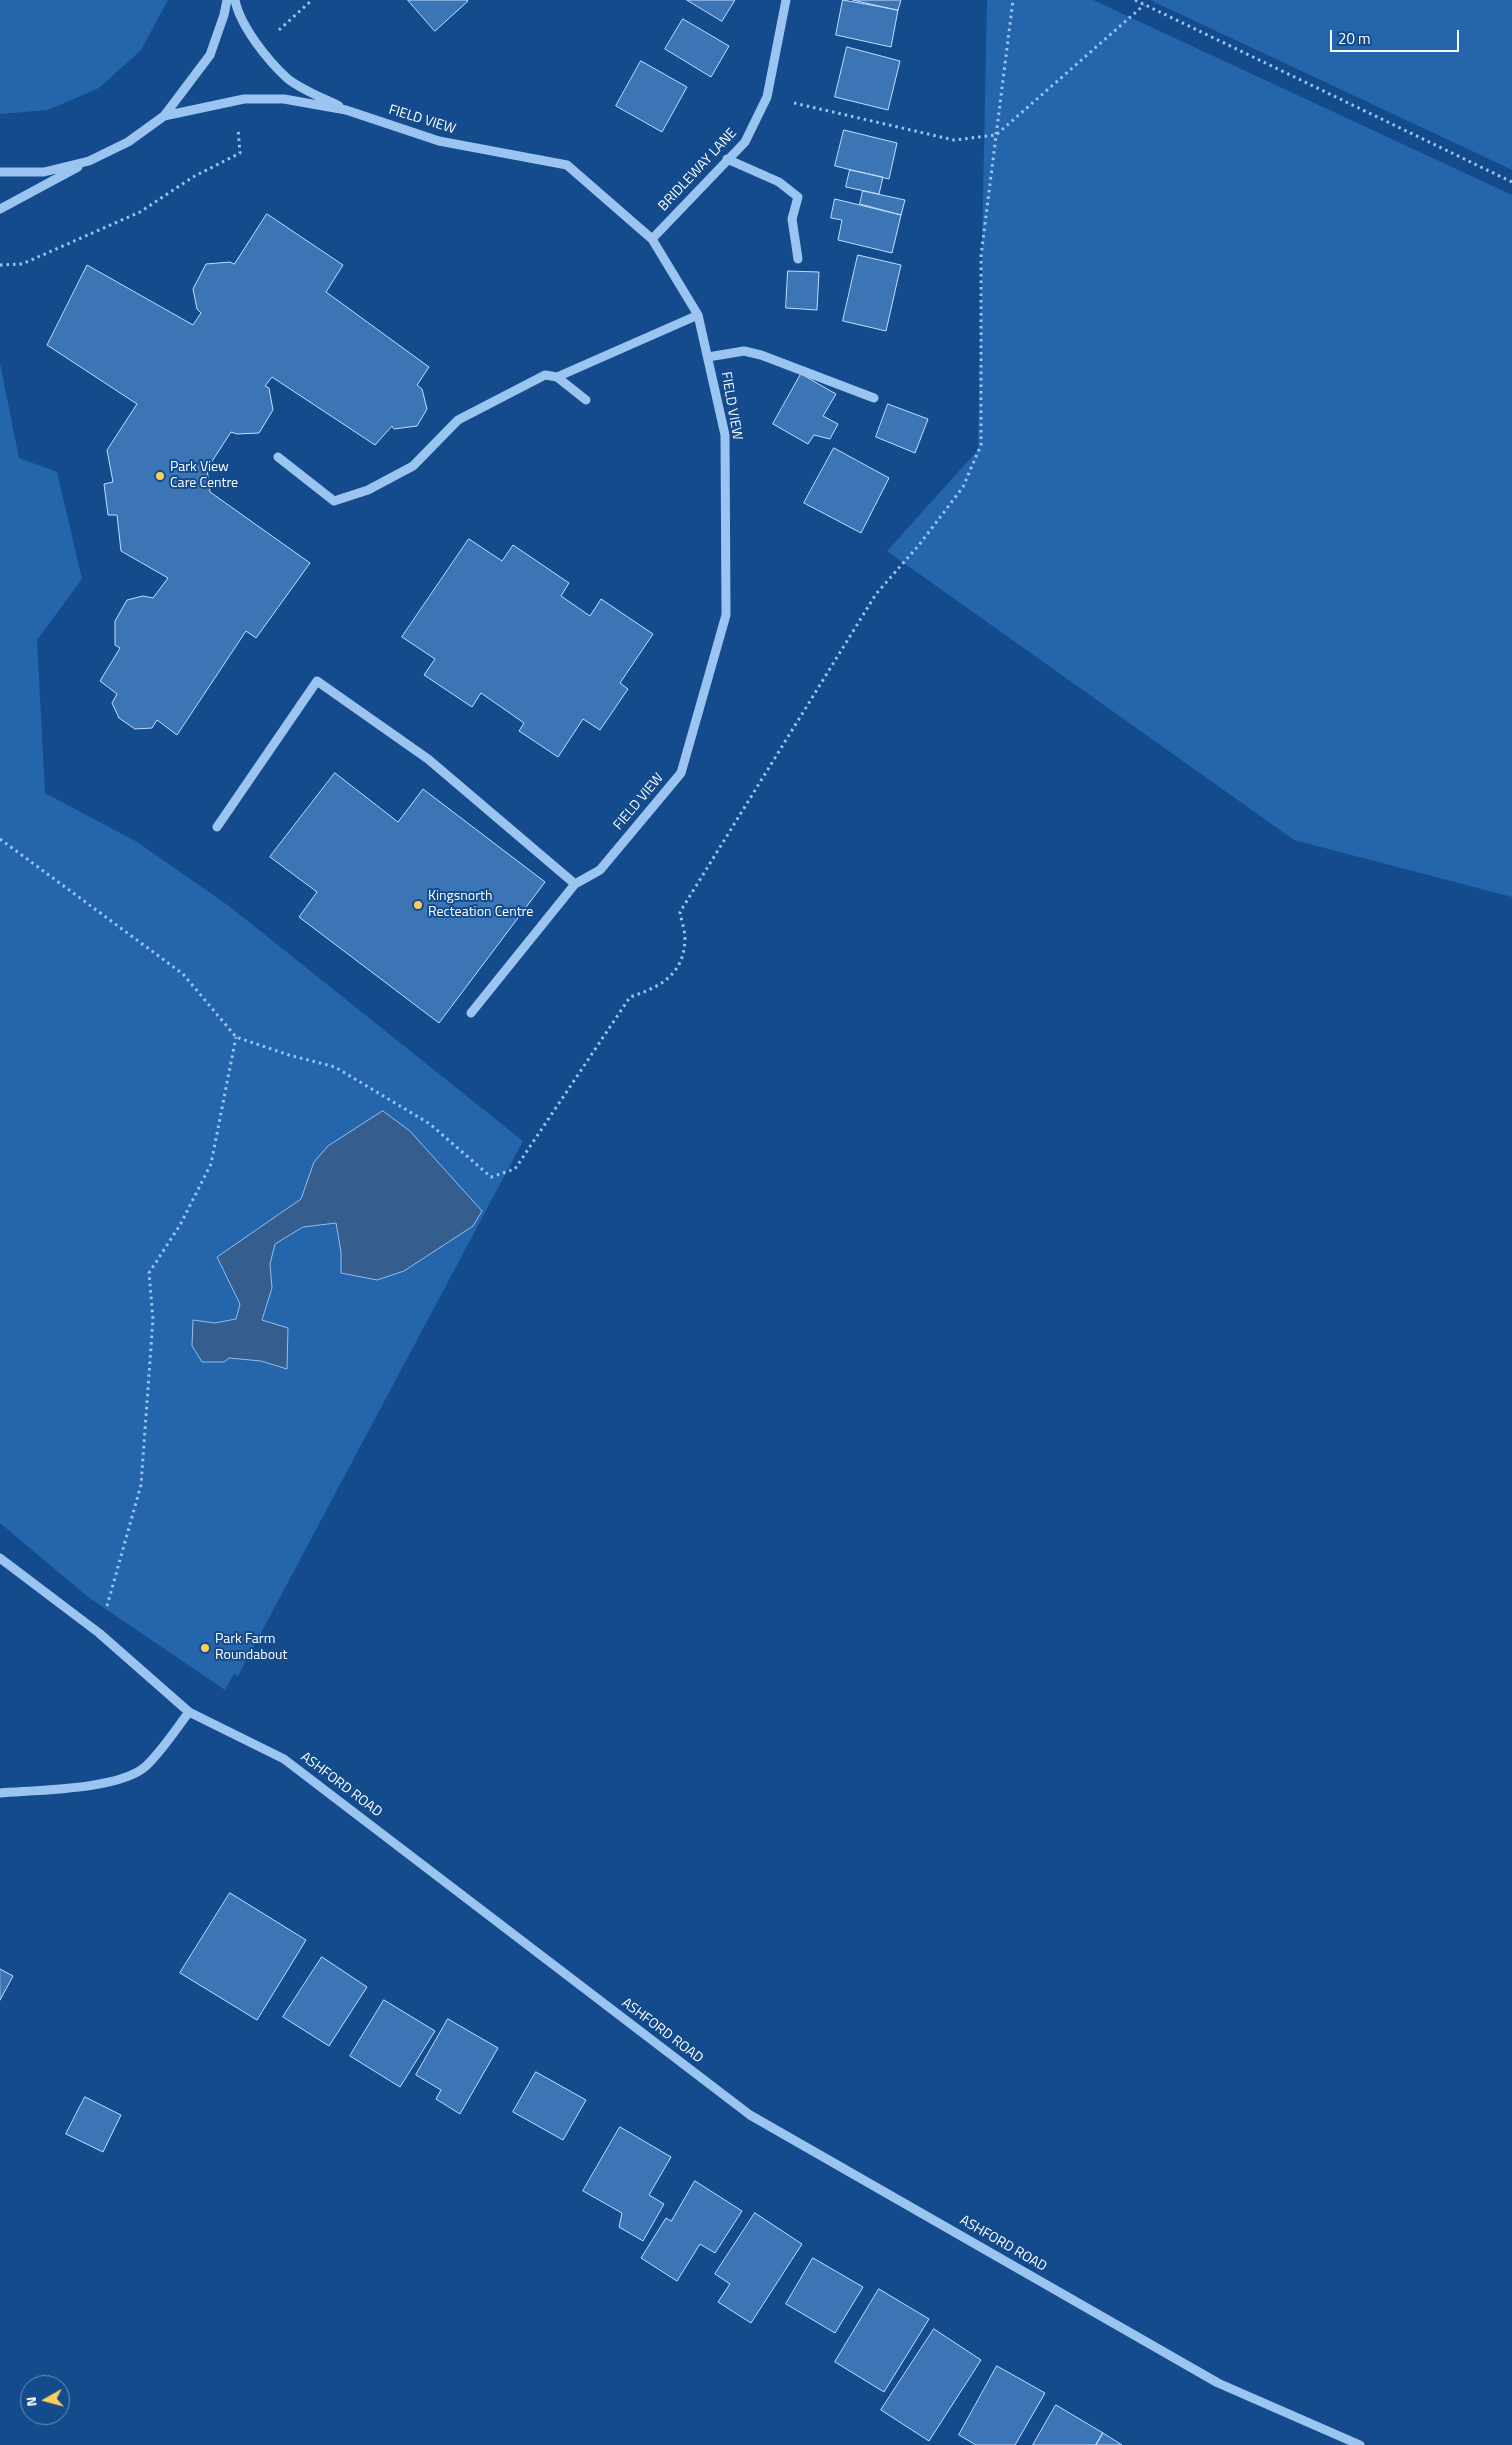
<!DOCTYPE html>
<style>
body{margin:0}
#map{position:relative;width:1512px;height:2445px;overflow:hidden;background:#134b8d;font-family:"Titillium Web",sans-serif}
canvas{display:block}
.north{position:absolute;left:20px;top:2375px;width:50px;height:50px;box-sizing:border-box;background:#134b8d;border:1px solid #7193bb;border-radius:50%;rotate:263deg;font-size:14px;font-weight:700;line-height:20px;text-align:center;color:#fff}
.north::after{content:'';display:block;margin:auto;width:18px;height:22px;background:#ffcd5c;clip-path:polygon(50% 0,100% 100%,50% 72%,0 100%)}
.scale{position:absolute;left:1330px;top:30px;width:129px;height:22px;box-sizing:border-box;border:2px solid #fff;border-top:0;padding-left:6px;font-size:15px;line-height:18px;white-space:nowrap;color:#fff;-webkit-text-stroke:4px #134b8d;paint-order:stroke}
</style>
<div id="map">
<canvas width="1512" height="2445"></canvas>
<div class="north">N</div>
<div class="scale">20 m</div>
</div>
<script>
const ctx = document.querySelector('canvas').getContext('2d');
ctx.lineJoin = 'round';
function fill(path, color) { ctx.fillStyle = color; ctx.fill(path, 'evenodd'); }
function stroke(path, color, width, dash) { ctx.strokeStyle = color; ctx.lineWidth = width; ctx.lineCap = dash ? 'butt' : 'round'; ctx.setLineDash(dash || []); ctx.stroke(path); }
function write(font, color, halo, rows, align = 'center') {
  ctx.font = font + ' "Titillium Web",sans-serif'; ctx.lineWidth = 4; ctx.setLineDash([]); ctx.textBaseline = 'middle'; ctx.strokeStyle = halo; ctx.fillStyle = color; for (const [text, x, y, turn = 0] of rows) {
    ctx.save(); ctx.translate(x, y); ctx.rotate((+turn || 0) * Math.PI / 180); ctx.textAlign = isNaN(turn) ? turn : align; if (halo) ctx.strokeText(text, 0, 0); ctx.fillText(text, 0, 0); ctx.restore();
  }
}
const green = new Path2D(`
 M0,0H168L141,50L99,88L48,110L0,114Z
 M987,0H1093L1512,195V897L1294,840L887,551L978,450Z
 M1150,0H1512V170L1504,166Z
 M0,363L19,458L57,472L82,579L37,640L45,793L137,842L229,906L523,1141L238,1676L234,1674L225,1690L88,1597L0,1523Z`);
const water = new Path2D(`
 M383,1111L410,1131L482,1211L473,1226L404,1271L377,1280L341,1273V1252L336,1223L303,1227L275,1244L270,1264L272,1288L262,1320L288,1328L287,1369L261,1361L229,1358L224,1362H202L192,1346L193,1320L215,1323L236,1319L240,1304L217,1257L301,1199L314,1162L328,1146Z`);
const building = new Path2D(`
 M408,0H466L468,1L435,31Z
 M687,0H735L722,21Z
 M843,0L898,10L891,47L836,35Z
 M853,0H901L898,10Z
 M683,19L729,46L711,77L665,49Z
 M847,47L900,61L888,110L835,97Z
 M641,61L687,87L662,132L616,106Z
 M844,130L897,143L889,179L835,166Z
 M850,170L883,177L879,194L846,187Z
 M863,191L905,200L901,215L860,204Z
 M835,199L901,215L892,253L838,240L842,220L831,218Z
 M267,214L343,265L326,292L429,367L417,385L422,389L427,409L417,426L394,429L392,426L375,445L272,377L265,386L269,388L273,410L259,433L237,434L231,432L207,469L210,492L310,563L256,638L246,631L177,735L157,720L152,728L135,729L119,718L112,703L117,694L100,681L120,648L115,645V621L127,600L143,596L153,598L168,578L121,551L117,515H108L104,484L113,482L107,450L137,404L47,345L87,265L193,325L201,313L197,309L193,289L206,264L230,262L234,264Z
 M858,255L901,265L886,331L843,321Z
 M788,271L819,272L817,310L786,308Z
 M801,374L836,394L823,416L838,424L830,439L814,435L808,444L773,424Z
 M888,404L928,419L915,453L876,437Z
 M834,448L889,478L861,533L804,503Z
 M469,539L502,561L513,545L569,583L561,596L590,616L601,599L653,634L620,683L628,689L600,730L583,719L558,757L519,731L524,723L481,693L472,707L424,675L435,659L402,637Z
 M335,773L398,822L423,789L545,882L439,1023L299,917L317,892L270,857Z
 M230,1893L306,1940L257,2020L180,1973Z
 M322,1957L367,1987L329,2046L283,2017Z
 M0,1969L13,1976L0,2000Z
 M384,2000L435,2031L400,2087L350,2056Z
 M448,2019L498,2048L460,2114L436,2099L441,2090L416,2075Z
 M536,2072L586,2100L563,2140L513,2112Z
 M85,2097L121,2115L103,2152L66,2134Z
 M620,2127L671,2157L649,2195L664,2204L643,2241L619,2227L622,2213L583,2191Z
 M695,2181L742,2211L715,2253L700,2244L677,2281L641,2258L666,2218L671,2221Z
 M755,2213L802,2244L751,2323L718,2302L730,2284L715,2274Z
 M813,2258L863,2287L835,2333L786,2304Z
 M879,2289L929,2319L884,2392L835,2362Z
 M934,2329L981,2360L929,2441L881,2410Z
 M997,2366L1045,2393L1015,2445H976L959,2435Z
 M1056,2405L1103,2433L1096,2445H1033Z
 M1103,2433L1122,2445H1096Z`);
const path = new Path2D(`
 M1135,0L1512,182
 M279,30L312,0
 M794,103L954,140L996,135L1144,5
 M0,265L22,264L140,212L193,177L240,153L238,128
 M0,839L183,974L236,1037L289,1055L335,1067L430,1124L491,1177L515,1169L630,997C660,987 684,975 685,939C685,930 681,920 680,912L876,594L919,545L963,487L981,445V256L1013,0
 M107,1606L141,1485L153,1319L149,1273L180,1225L211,1164L236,1037`);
const minor = new Path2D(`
 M235,0C240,26 268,61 288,79C302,90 323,98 339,106
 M164,116L244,99H284L346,110L439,141L567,165L652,239L698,315L725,435L726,615L681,773L600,870L575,884L471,1013
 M727,159L779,182L798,197L792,219L798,259
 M0,172H44L89,161L128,142L164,116L210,55L224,15L227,0
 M0,209L78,167
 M652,239L745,142L767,97L786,0
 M708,357L744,351L761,355L874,398
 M557,377L698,315
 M278,457L334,501L368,490L413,466L458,420L545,375L557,377L586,400
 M217,827L317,681L428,759L575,884
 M0,1558L99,1633L189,1712L284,1759L750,2115L1218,2383L1360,2445
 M0,1793C36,1790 120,1790 146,1766C162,1751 176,1729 189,1712`);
const markers = [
 [160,476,5,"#ffcd5c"],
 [418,905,5,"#ffcd5c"],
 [205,1648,5,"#ffcd5c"]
];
const streetNames = [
 ["FIELD VIEW",422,120,17],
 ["BRIDLEWAY LANE",698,170,-47],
 ["FIELD VIEW",731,406,80],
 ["FIELD VIEW",639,802,-50],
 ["ASHFORD ROAD",341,1785,37],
 ["ASHFORD ROAD",662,2031,37],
 ["ASHFORD ROAD",1003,2244,30]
];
const poiNames = [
 ["Park View",170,468],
 ["Care Centre",170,484],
 ["Kingsnorth",428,897],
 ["Recteation Centre",428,913],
 ["Park Farm",215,1640],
 ["Roundabout",215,1656]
];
fill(green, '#2565ac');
fill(water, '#355e8e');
stroke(water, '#8ebff4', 1);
fill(building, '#3c75b6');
stroke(building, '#c3defc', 1);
stroke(path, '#9cc4f1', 3, [2.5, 4]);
stroke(minor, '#9cc4f1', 9);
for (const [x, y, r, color] of markers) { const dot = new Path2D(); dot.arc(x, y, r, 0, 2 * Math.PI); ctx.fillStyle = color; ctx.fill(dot); stroke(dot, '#134b8d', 2); }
write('14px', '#fff', '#134b8d', streetNames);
write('14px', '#fff', '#134b8d', poiNames, 'left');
</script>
